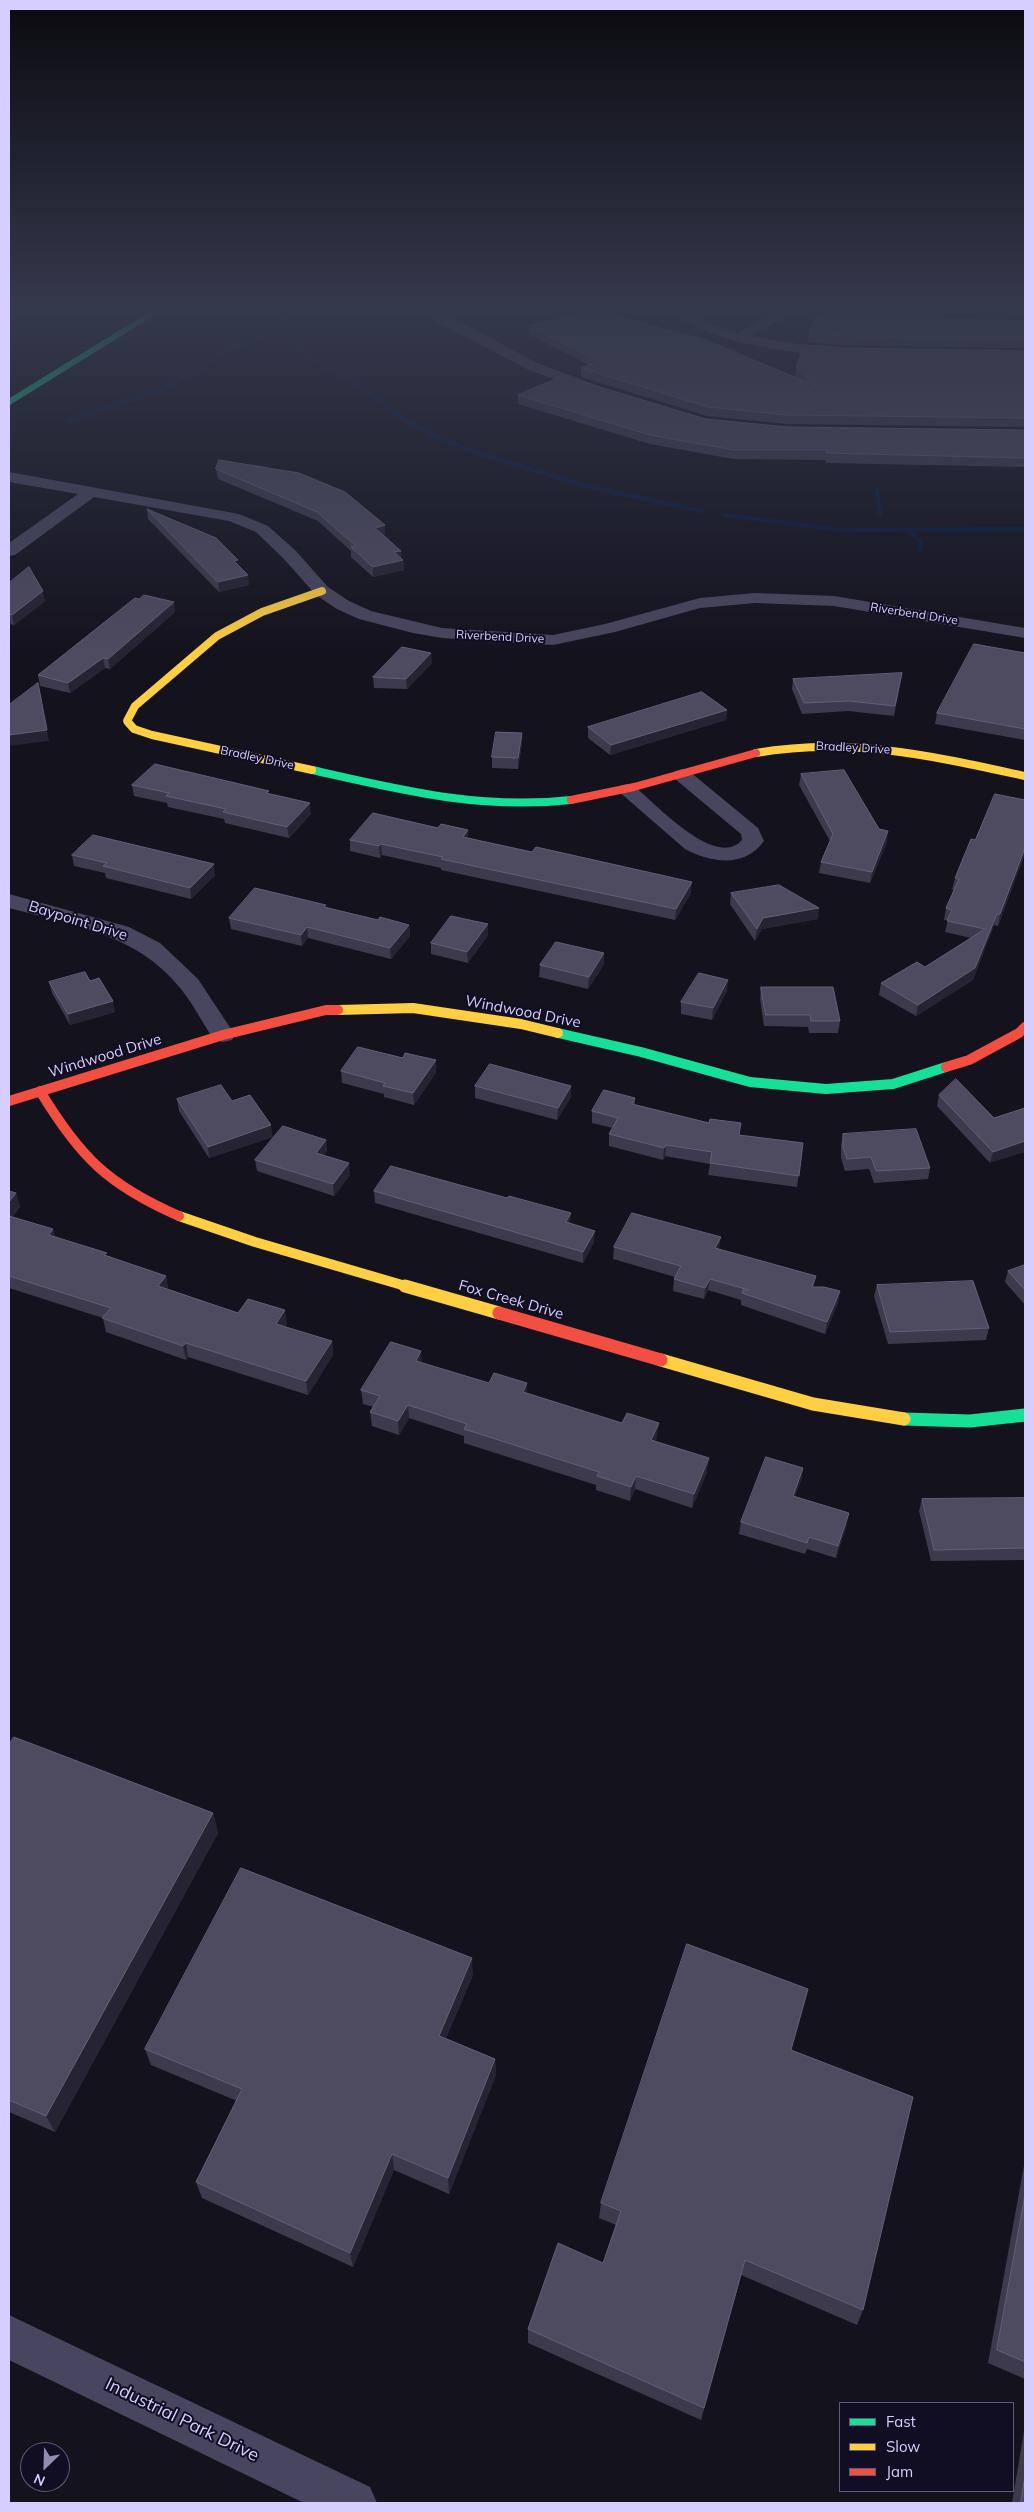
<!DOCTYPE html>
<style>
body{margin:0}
#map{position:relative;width:1034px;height:2512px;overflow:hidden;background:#14121d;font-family:Mulish,sans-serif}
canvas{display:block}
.frame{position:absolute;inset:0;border:10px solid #d5ceff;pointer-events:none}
.legend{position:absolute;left:839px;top:2402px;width:175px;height:90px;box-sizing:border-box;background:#110d22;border:1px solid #5f5a7a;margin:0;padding:6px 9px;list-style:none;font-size:15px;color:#d5ceff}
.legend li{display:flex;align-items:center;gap:10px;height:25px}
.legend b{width:25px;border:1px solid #5f5a7a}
.north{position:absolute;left:20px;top:2442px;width:50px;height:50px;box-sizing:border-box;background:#110d22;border:1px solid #5f5a7a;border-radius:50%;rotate:204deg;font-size:14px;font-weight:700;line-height:20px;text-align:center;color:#d5ceff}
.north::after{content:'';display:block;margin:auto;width:18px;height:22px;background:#918cb0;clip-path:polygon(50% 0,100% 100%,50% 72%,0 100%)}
</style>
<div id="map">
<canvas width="1034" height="2512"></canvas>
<div class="frame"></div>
<ul class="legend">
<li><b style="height:6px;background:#16e098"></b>Fast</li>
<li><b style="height:6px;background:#ffcf43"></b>Slow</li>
<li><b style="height:6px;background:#f24e42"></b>Jam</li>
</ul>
<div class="north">N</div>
</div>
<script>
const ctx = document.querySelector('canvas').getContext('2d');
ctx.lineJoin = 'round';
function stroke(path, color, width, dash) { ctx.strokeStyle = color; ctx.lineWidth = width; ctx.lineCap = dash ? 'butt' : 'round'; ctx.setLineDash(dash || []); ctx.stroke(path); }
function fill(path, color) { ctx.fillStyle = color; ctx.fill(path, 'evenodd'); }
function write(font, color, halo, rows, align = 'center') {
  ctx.font = font + ' Mulish,sans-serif'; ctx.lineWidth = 4; ctx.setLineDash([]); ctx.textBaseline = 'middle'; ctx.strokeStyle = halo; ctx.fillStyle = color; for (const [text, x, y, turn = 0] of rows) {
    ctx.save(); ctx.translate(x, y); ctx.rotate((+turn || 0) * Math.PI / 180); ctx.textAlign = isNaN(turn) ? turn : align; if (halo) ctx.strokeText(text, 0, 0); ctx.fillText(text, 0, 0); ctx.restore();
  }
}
const stream = new Path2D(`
 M276,306L286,317L289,332L299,349L310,358L355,383L404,419L436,437L481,454L585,486L702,511
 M69,421L159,390L194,372L230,348L256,340L287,322
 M877,490L880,513
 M725,515L840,530L1025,529
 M909,531L921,543L920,550`);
const street = new Path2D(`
 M417,306H432L537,363L599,386L601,389L599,392H589L527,369L437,322Z
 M667,306H682L715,325L738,333L787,306H804L751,336L798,344L841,347L848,351C842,359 824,354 815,354C774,350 694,339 667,306Z
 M9,472L239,514L268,526L296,551L328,587L349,601L371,611L442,628L553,635L605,624L700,598L755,593L834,596L1025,628V638L834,606L755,603L700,608L615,632L553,645L442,638L413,633L359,619L337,609L316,595L284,559L256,532L229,521L94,497L15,555L9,556V543L78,494L9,482Z
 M682,769L689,771L758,828L764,841C745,868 711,863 685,849L617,790L620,786L627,784L634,786C655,803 716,870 742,840L741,834L675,779L672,775L675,771Z
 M9,894L129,927L160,943L198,979L235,1035L232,1040L223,1042L214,1040C203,1024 194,1005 181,989C138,934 72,925 9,908Z
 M9,2315L370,2487L377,2503H304L9,2360Z`);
const fastFar3 = new Path2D(`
 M9,402L164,306`);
const fastFar2 = new Path2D(`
 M312,770C400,790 480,810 571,800`);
const fastFar1 = new Path2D(`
 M558,1033L641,1052L750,1082L826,1089L893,1084L946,1067`);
const fast = new Path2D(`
 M904,1419L970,1421L1025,1415`);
const slowFar2 = new Path2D(`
 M756,753C852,737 932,756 1025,776
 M312,770L152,735L134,729L127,721L135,706L217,636L262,612L322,591`);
const slowFar1 = new Path2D(`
 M338,1010L413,1008L521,1024L558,1033
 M179,1216L255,1242L409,1287`);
const slow = new Path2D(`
 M405,1286L499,1313
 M661,1360L813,1404L904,1419`);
const jamFar2 = new Path2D(`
 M571,800L634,787L756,753`);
const jamFar1 = new Path2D(`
 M946,1067L969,1060L1019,1033L1025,1027
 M40,1091C80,1157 108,1185 179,1216
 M9,1101L223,1035L326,1010H338`);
const jam = new Path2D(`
 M499,1313L661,1360`);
const wall = new Path2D(`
 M838,306H944L935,318L1025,321V350V348L842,345L808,342L809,334Z
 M529,325L796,377L795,376L796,367L843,348L1025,351V427L787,424L707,416L581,377V368L588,365L529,334Z
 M518,395L706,419L788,427L1025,430V467L826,463L825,460L733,459L650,444L518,404Z
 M216,469L385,525V535H384L401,551V559L403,560L404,570L373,577L351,557V551L318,521L218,479Z
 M147,509L238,566L249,585L219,592L148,519Z
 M9,583L45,601L14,625L11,624L9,626Z
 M175,612L110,669L105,668L70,693L40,686L38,675Z
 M1025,653V740L935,724L937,713Z
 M432,663L407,689L374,688L373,677Z
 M902,673L894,716L848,711L802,714L792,689L793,679Z
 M727,710L726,720L610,755L588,738V727Z
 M522,744L518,769L492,768V757Z
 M801,774L887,842L870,883L819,873L821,862L830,841L799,785Z
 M132,785L269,794L311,814L289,838L225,823L224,819L168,807L167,803L134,796Z
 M438,828L468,830V839L691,893L675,920L441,870V868L382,855L380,858L350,851V840Z
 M1025,853L998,926L994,925L973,980L916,1016L879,995L881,983L925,967L971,938L945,932L948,920H944L946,908L954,890H952L955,878Z
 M72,855L215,875L191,899L106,878L105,873L74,866Z
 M731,893L818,919L762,929L755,941L730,904Z
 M326,908L378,920L409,925L410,936L391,959L308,938L302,946L231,929L229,918Z
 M488,935L468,963L431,954V943Z
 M604,964L588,989L539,977L540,965Z
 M90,981L115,1012L70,1025L52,993L49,982Z
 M761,987L840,1021L838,1033H809L808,1027L764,1026L760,999Z
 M727,991L712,1020L681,1014V1002Z
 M403,1058L436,1072L414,1105L384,1097V1094L342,1083L341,1071Z
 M475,1086H571V1097L557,1120L475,1098Z
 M939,1095L994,1118L1025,1108L990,1163L937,1106Z
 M635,1098V1105L739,1135L803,1143L797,1187L708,1175L710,1164L665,1156L663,1160L609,1146V1134L613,1128L592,1123V1111Z
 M177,1099L232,1101L273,1137L209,1158L179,1111Z
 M843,1134L930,1168L928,1179L874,1183L869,1169L845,1171L841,1158V1145Z
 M326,1140L327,1151L324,1155L350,1175L334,1196L257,1171L255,1160Z
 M9,1191L16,1193L20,1207L12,1217L55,1237L108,1256L166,1276L168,1289L238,1313L287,1324L285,1327L332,1341L333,1355L308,1395L188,1357L186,1360L106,1332L103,1318L9,1288Z
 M374,1191L571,1223L594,1242L583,1263L375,1203Z
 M614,1247L719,1249L814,1287L838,1303L825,1334L741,1305V1300L708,1290L704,1299L673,1291L674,1279L675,1277L613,1259Z
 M1025,1265V1305L1005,1282L1008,1271Z
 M877,1285L989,1328L986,1340L888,1344L874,1296Z
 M422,1363L489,1383H527V1393L657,1437L655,1442L707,1472L692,1508L635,1489L630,1501L596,1490V1485L464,1443V1436L409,1418L399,1435L372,1426L370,1412L374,1407L363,1404L361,1390Z
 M803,1468L801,1480L795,1496L847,1524L836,1558L807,1549L805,1554L739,1534L741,1522Z
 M1025,1498V1560L931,1561L919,1511L922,1499Z
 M9,1745L213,1813L218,1833L55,2132L9,2112Z
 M473,1975L446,2038L495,2059L496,2075L449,2194L394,2170L353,2267L202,2198L196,2182L237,2101L151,2065L145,2049Z
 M791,2050L863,2310L857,2325L741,2275L701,2420L528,2343V2329L603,2263L616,2225L599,2218L601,2203Z
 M1025,2160V2379L988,2363Z
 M1025,2425V2503H1012Z`);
const shadedWall = new Path2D(`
 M939,306H944L929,327L930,318Z
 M385,525V535L375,537V528Z
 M401,551V561L394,552Z
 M403,560L404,570L373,577V567Z
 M248,575L249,585L219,592L218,582Z
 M43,591L45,601L14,625L12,615Z
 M174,602L175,612L110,669L108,659Z
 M9,615L11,624L9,626Z
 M431,653L432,663L407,689L406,679Z
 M103,658L105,668L70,693L68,683Z
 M38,683L49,741L9,746V735Z
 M727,710L726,720L610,755L611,745Z
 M522,733V744L518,769V758Z
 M310,803L311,814L289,838L287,827Z
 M468,830V841L463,837Z
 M888,831L887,842L870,883L872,872Z
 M381,844L382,855L380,858L379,846Z
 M1025,848V853L998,926L1000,914Z
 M214,864L215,875L191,899L190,888Z
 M692,882L691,893L675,920L676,909Z
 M819,908L818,919L762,929L755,941L757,929L763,918Z
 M997,914L994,925L973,980L916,1016L918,1005L975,968Z
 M488,924V935L468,963L467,952Z
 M409,925L410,936L391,959L390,948Z
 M307,927L308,938L302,946L301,935Z
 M604,953V964L588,989L589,977Z
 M728,980L727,991L712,1020L713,1008Z
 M113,1001L115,1012L70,1025L68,1014Z
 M436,1060V1072L414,1105L413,1093Z
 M571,1086V1097L557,1120L558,1108Z
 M271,1125L273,1137L209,1158L208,1147Z
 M326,1140L327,1151L317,1164L316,1153Z
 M1025,1141V1152L990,1163L993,1152Z
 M666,1145L665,1156L663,1160L664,1148Z
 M349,1163L350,1175L334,1196L333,1184Z
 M16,1193L20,1207L9,1220V1202Z
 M571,1213L570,1225L566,1222Z
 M53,1229L57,1243L49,1235Z
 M595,1231L594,1242L583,1263V1252Z
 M721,1237L719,1249L715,1248Z
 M166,1276L168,1290L158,1286Z
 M816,1276L814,1288L812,1287Z
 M710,1279L708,1290L704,1299L705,1288Z
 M840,1291L838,1303L825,1334L827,1322Z
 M285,1310L287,1324L278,1338L276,1324Z
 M332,1341L333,1355L308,1395L306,1381Z
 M186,1343L188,1357L186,1360L183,1346Z
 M421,1351L422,1365L416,1361Z
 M527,1383V1397L523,1392Z
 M408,1405L409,1418L399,1435L398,1421Z
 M659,1423L657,1437L650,1454L651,1440Z
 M709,1458L707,1472L692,1508L694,1494Z
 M803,1468L801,1480L791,1507L793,1496Z
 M636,1476L635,1489L630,1501L631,1487Z
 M849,1513L847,1524L836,1558L838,1546Z
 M213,1813L218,1833L55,2132L46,2116Z
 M472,1958L473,1975L440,2052L439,2036Z
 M495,2059L496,2075L449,2194L448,2178Z
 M392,2154L394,2170L353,2267L350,2253Z`);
const building = new Path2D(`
 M838,306H939L930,318L1025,321V339L843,336L809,334L815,318Z
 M598,311L706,340L816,386L796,367L805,345L843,348L1025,351V418L788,415L708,407L581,368L598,361L529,325Z
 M563,376L706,419L788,427L1025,430V458L827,453L826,450H734L650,435L518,395Z
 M219,460L299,473L345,492L385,525L375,528L401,551L394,552L403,560L373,567L351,547L356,546L317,512L216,469Z
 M147,509L216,538L238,560L234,561L248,575L218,582Z
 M29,567L43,591L12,615L9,614V583Z
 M144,595L174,602L108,659L103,658L68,683L38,675L135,598L139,599Z
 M974,644L1025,653V729L937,713Z
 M402,647L431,653L406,679L373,677Z
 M902,673L895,706L849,701L804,703L793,679Z
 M38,683L47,730L9,735V705Z
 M702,692L727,710L611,745L588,727Z
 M496,732L522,733L518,758L492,757Z
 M155,764L269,791L266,793L310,803L287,827L223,812L226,809L166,796L169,793L132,785Z
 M844,770L879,829L888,831L872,872L821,862L833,834L801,774Z
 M995,794L1025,800V848L1000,914H997L975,968L918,1005L881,983L917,962L925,967L985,929L947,921L952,910L946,908L959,879L955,878L971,839L975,840Z
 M373,813L438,828L441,824L468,830L463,837L532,852L536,847L692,882L676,909L441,859L443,857L381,844L379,846L350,840Z
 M93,835L214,864L190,888L103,866L107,863L72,855Z
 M779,885L819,908L763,918L757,929L731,893Z
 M255,888L326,905L324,907L378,920L380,917L409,925L390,948L307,927L301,935L229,918Z
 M451,916L488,924L467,952L431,943Z
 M556,942L604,953L589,977L540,965Z
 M85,972L90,981L99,978L113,1001L68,1014L49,982Z
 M699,973L728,980L713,1008L681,1002Z
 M761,987H833L840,1021H811L810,1015H766Z
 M358,1047L403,1058L405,1053L436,1060L413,1093L383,1086L385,1083L341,1071Z
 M490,1064L571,1086L558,1108L475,1086Z
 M956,1079L994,1118L1025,1108V1141L993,1152L939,1095Z
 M221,1085L232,1101L250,1095L271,1125L208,1147L177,1099Z
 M604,1090L635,1098L632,1104L709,1123L710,1119L741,1123L739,1135L803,1143L799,1176L710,1163L712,1152L666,1145L664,1148L609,1134L618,1118L592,1111Z
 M283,1126L326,1140L316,1153L349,1163L333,1184L255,1160Z
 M916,1129L930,1168L876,1171L871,1157L847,1159L843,1147V1134Z
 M391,1166L507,1198L509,1196L571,1213L566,1222L595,1231L583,1252L374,1191Z
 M9,1191L16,1193L9,1202Z
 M632,1213L721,1237L715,1248L816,1276L812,1287H824L840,1291L827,1322L742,1293L743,1290H749L710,1279L705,1288L674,1279L681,1266L614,1247Z
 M9,1216L53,1229L49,1235L107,1253L104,1255L166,1276L158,1286L238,1313L248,1299L285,1310L276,1324L332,1341L306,1381L186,1343L183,1346L102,1318L111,1308L9,1276Z
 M1025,1265V1290L1008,1271Z
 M973,1281L989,1328L890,1332L877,1285Z
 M391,1342L421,1351L416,1361L489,1383L494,1373L527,1383L523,1392L622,1423L627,1413L659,1423L651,1440L709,1458L694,1494L636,1476L631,1487L597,1476L599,1472L464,1429L467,1424L408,1405L398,1421L370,1412L380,1396L361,1390Z
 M766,1457L803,1468L793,1496L849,1513L838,1546L809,1537L807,1543L741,1522Z
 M1025,1498V1548L934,1550L922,1499Z
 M14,1737L213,1813L46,2116L9,2100V1745Z
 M241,1868L472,1958L439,2036L495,2059L448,2178L392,2154L350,2253L196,2182L242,2089L145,2049Z
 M687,1944L808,1989L791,2050L913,2097L863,2310L745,2260L704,2408L528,2329L558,2243L603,2263L621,2211L601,2203Z
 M1025,2195V2362L997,2350Z
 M1025,2476V2503H1021Z`);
const farStreetnames = [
 ["Riverbend Drive",914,614,9],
 ["Riverbend Drive",500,637,3],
 ["Bradley Drive",853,748,3],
 ["Bradley Drive",257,758,12]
];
const streetNames = [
 ["Baypoint Drive",78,921,17],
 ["Windwood Drive",523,1012,11],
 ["Windwood Drive",105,1056,-17],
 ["Fox Creek Drive",511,1300,16]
];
const nearStreetnames = [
 ["Industrial Park Drive",182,2420,26]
];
stroke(stream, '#08193d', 4.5);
fill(street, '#48465e');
stroke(fastFar3, '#16e098', 6);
stroke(fastFar2, '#16e098', 8);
stroke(fastFar1, '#16e098', 10);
stroke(fast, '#16e098', 13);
stroke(slowFar2, '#ffcf43', 8);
stroke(slowFar1, '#ffcf43', 10);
stroke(slow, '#ffcf43', 13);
stroke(jamFar2, '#f24e42', 8);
stroke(jamFar1, '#f24e42', 10);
stroke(jam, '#f24e42', 13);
fill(wall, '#3d3a4d');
fill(shadedWall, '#262332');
fill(building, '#4e4a60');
stroke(building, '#635f79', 1);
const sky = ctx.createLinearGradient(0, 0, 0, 658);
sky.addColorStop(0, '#0b0a10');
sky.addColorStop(0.47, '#34394c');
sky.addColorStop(1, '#34394c00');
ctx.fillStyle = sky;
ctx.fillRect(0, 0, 1034, 658);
write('12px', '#d5ceff', '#110d22', farStreetnames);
write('15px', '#d5ceff', '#110d22', streetNames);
write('18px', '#d5ceff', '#110d22', nearStreetnames);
</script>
